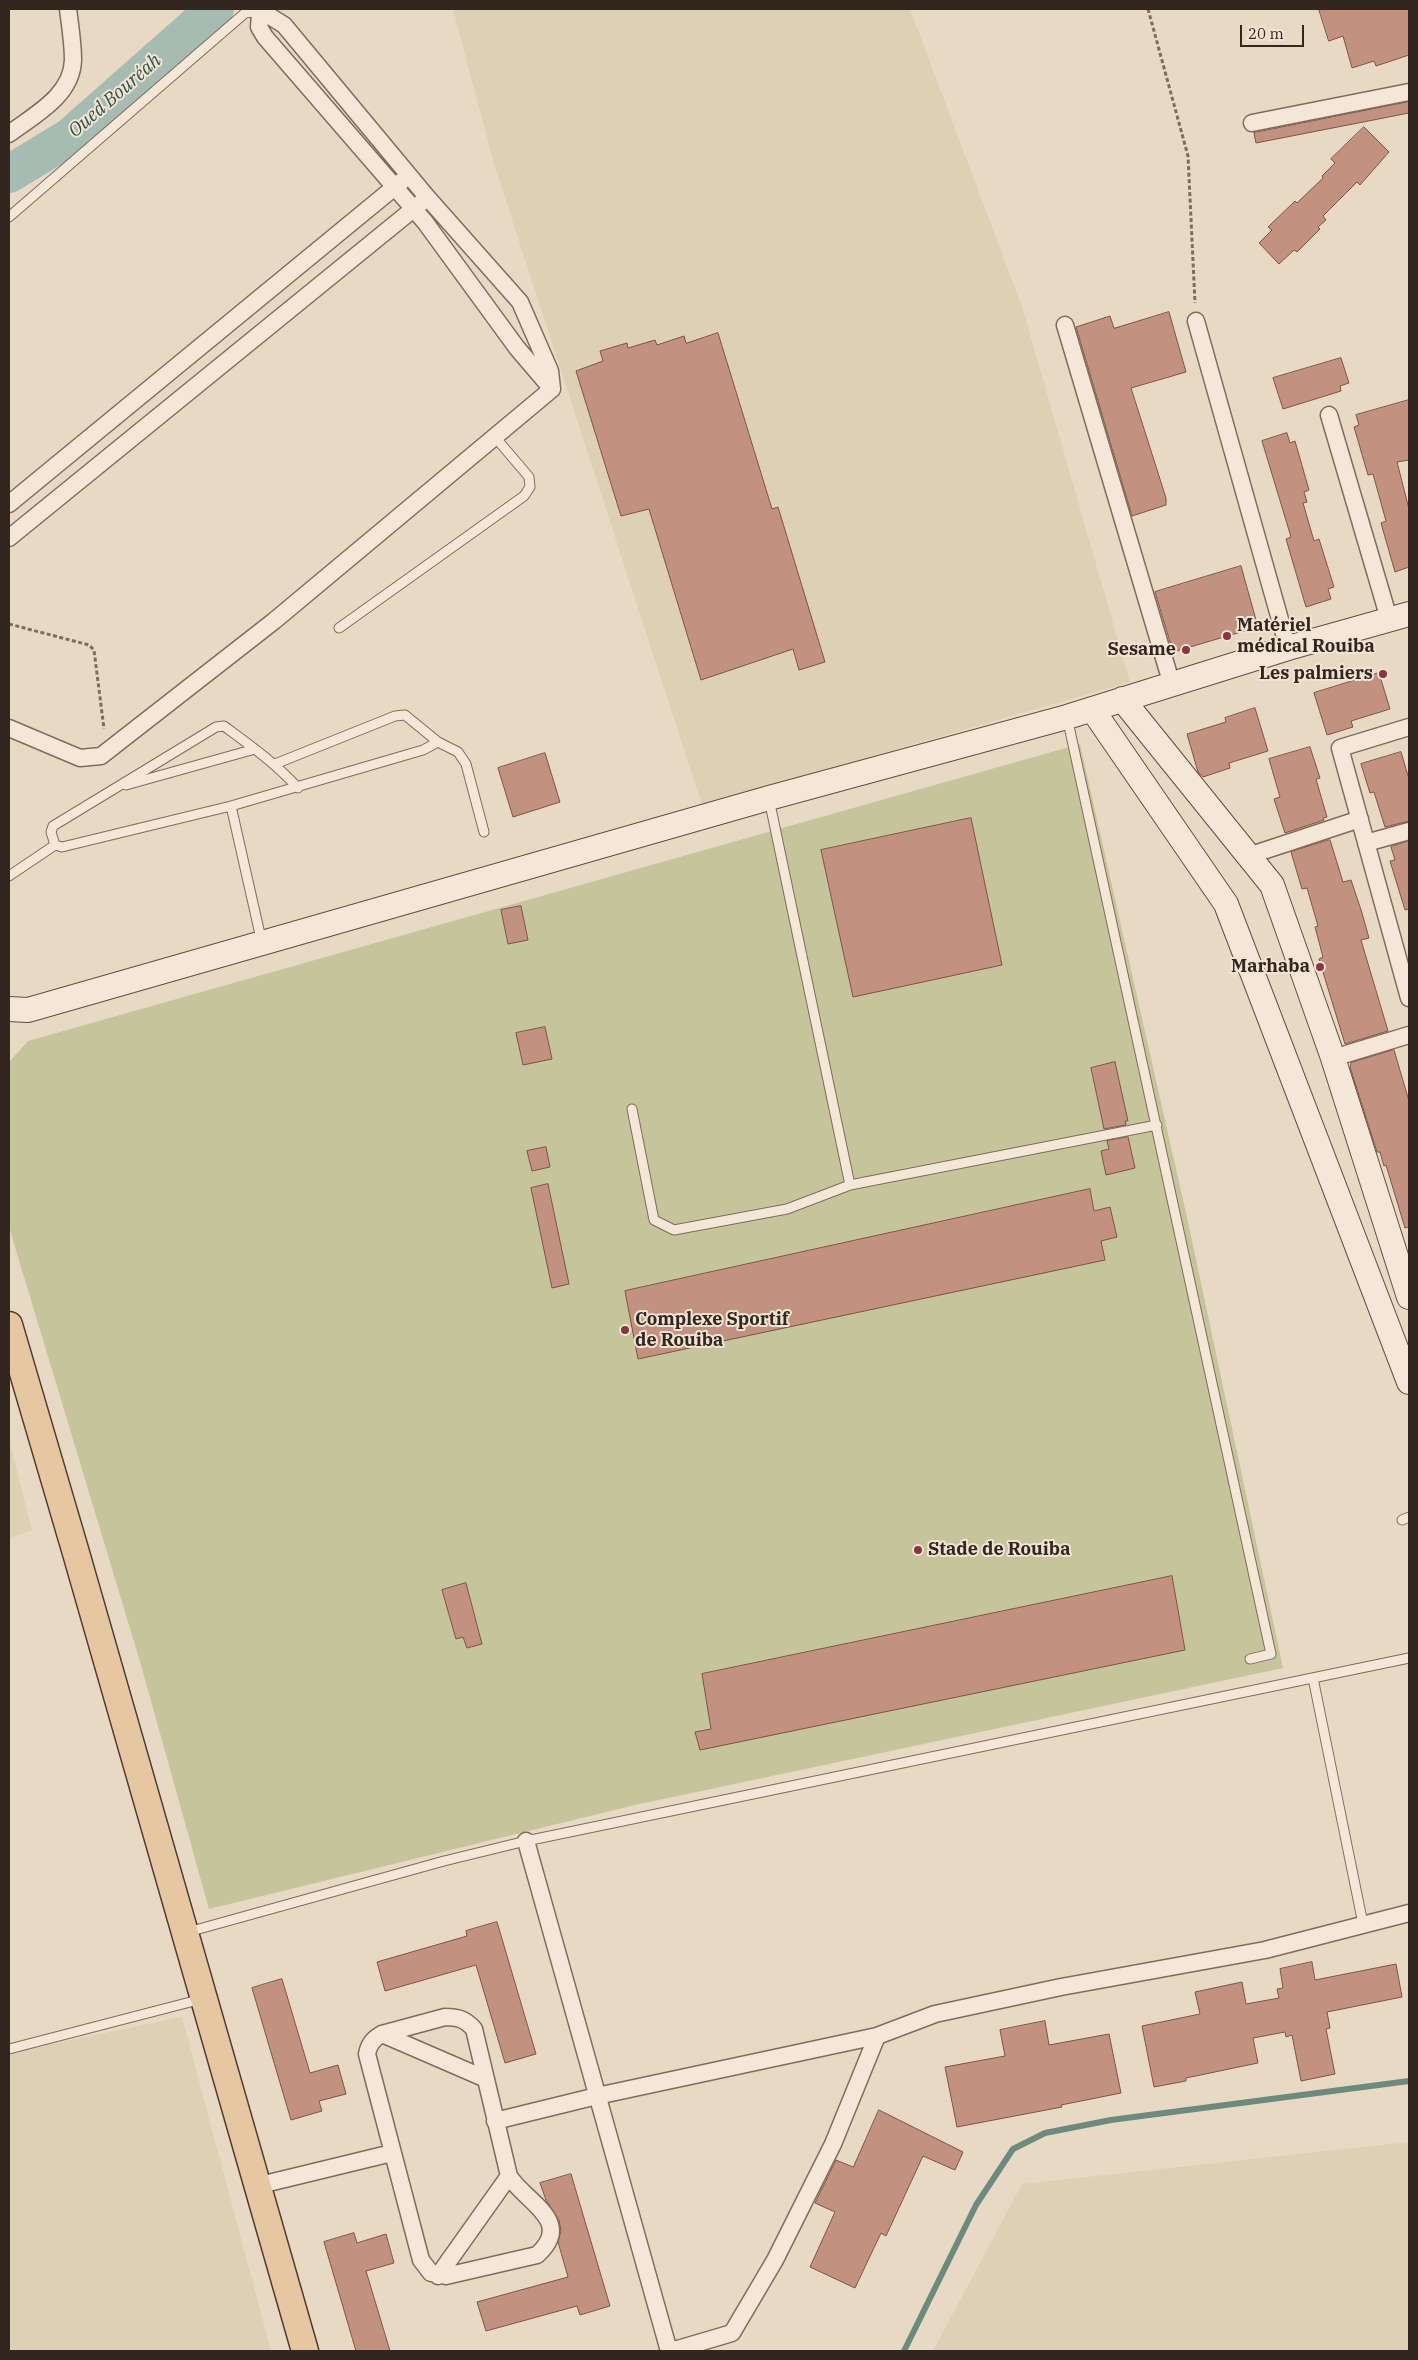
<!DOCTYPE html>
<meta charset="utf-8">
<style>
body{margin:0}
#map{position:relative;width:1418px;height:2360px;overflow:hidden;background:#e8d9c5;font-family:"IBM Plex Serif",serif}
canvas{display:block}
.frame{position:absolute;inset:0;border:10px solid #33261f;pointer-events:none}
.scale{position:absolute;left:1240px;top:25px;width:64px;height:22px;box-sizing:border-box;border:2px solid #33261f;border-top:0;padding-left:6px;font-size:15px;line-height:18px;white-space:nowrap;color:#33261f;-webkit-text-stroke:4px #f1e4d4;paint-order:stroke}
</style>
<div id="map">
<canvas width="1418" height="2360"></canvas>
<div class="frame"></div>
<div class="scale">20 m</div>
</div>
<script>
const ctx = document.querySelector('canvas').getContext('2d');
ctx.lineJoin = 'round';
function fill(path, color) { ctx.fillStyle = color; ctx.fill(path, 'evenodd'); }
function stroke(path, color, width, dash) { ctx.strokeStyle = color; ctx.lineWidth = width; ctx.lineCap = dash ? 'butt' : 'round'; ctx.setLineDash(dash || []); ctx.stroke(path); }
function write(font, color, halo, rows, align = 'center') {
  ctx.font = font + ' "IBM Plex Serif",serif'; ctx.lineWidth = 4; ctx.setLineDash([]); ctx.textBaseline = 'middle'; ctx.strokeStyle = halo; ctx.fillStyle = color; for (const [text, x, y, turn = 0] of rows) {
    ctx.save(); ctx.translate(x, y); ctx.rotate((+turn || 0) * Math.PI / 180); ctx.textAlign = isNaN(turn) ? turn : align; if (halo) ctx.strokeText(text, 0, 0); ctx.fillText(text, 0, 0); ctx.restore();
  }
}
const farmland = new Path2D(`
 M453,9H910L1022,307L1130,682L702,805L494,164Z
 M9,1438L32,1530L9,1538Z
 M182,2017L271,2351H9V2053Z
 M1409,2142V2351H933L1022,2184Z`);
const green = new Path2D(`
 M1080,744L1188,1222L1283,1668L635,1805L209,1909L141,1665L9,1227V1062L28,1041Z`);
const stream = new Path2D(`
 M904,2351L976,2205L1013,2149L1045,2133L1111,2120L1409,2081`);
const river = new Path2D(`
 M9,174L70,137L215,9`);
const building = new Path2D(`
 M1319,9H1409V55L1376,66L1374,61L1352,68L1343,36L1329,41Z
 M1409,102V113L1256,143L1254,133Z
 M1364,127L1389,152L1360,185L1357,182L1323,216L1326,220L1318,227L1320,229L1297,252L1294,250L1279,264L1259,243L1272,230L1268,227L1295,201L1297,203L1323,178L1322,176L1335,163L1331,159Z
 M1169,312L1186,372L1131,388L1166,498V505L1132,516L1076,327L1110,316L1114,328Z
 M718,333L772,509L778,507L825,662L799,670L793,649L701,680L649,509L621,516L576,371L603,361L600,351L627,343L628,348L655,340L657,345L684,336L686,343Z
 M1341,358L1349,383L1340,386L1341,391L1283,409L1273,378Z
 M1409,400V460L1397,462L1409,509V567L1395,572L1381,523L1386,521L1373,474L1368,475L1354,427L1359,425L1356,415Z
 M1287,433L1290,443L1295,441L1309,490L1304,492L1307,502L1303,503L1314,541L1319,539L1334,587L1328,589L1331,599L1306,607L1286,539L1291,537L1262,441Z
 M1241,566L1258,627L1173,652L1155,592Z
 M1379,673L1390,709L1351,721L1353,727L1327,735L1314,693Z
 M1255,708L1268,751L1229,763L1230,768L1203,777L1198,772L1187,734L1226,722L1225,718Z
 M1310,747L1320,778L1316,779L1327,817L1323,818L1324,820L1285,833L1274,799L1280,797L1269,759Z
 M1401,752L1409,779V821L1385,827L1374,792L1370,793L1361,764Z
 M545,753L560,802L513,817L498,768Z
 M971,818L1002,965L853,997L821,850Z
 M1330,840L1343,882L1351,880L1362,913L1369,938L1361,940L1388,1031L1345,1044L1319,959L1323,957L1315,927L1318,926L1307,888L1302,889L1291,852Z
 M1409,841V909L1405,910L1390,861L1395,860L1391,847Z
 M521,906L528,940L508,944L501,910Z
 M545,1027L552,1059L523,1065L516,1033Z
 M1394,1050L1409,1101V1227L1405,1228L1386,1165L1384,1166L1380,1152H1377L1350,1067L1351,1063Z
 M1115,1062L1128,1121H1125L1126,1125L1104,1129L1091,1068Z
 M1128,1137L1135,1168L1106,1175L1101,1151L1109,1149L1107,1141Z
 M546,1147L550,1167L532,1171L527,1151Z
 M548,1184L569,1284L552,1288L531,1188Z
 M1090,1189L1094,1211L1110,1207L1117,1237L1101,1241L1105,1260L638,1359L625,1291Z
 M1172,1576L1185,1650L700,1750L695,1732L711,1729L702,1674Z
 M466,1583L482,1644L467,1648L463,1637L456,1639L442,1590Z
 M497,1922L536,2054L505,2063L476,1965L385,1991L377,1962L467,1936L466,1931Z
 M1312,1962L1315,1980L1396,1964L1402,1997L1327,2012L1330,2028L1326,2029L1335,2074L1301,2081L1292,2035L1286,2037L1285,2032L1253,2038L1258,2063L1186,2078V2081L1154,2087L1142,2026L1200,2014L1195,1992L1242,1982L1246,2004L1279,1998L1277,1989L1283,1988L1280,1969Z
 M282,1979L310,2073L338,2065L346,2094L319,2101L322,2111L291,2120L252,1988Z
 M1045,2021L1049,2045L1109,2034L1121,2093L1061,2105L1062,2107L957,2127L945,2067L1005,2056L1000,2030Z
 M879,2110L963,2152L955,2170L923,2156L886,2236L881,2233L855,2288L810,2267L835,2212L815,2203L836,2160L853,2167Z
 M571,2174L610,2306L580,2315L577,2306L486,2331L477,2302L568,2277L558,2242L561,2231L559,2220L546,2200L540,2183Z
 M354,2233L357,2243L386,2234L394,2263L366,2271L390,2351H356L324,2242Z`);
const path = new Path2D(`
 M1148,9L1188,156L1195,303
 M9,624L89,645L94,650L104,729`);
const lane = new Path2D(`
 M9,217L245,13L254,12L260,15
 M339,628L524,496L530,487L529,477L495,437
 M1067,717L1271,1654L1250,1659
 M438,742L458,752L466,764L484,832
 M126,785L255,749
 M769,799L850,1185L1157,1125
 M231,806L262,943
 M55,845L51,832L53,826L216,727L224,726C251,746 275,763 298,788
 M9,876L55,845L62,847L231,806L423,750L438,742L405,715L395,716L275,764
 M632,1109L654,1220L674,1230L787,1209L850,1185
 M1402,1520L1409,1517
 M1313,1678L1363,1924
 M188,1932L444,1861L526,1841L1409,1658
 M9,2049L202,1999`);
const street = new Path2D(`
 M260,15L271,17L284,25L427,197L520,302L550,371L552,389L517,348L425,222L265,37L259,27Z
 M1252,123L1409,92
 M9,134C34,115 72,96 73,60C73,43 70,25 68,9
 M1196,321L1288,648
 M1065,325L1172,685
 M1329,415L1389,619
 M9,504L402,181
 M9,538L422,202
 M1409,727L1340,748L1409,998
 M9,728L80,758L101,756L274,621L552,389
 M1366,843L1409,831
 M1248,856L1360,819
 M1333,1058L1409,1035
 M526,1841L669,2351
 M445,2017C458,2017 465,2019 474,2029L509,2176C525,2202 575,2221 537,2255L446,2276L431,2273L421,2260L367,2054C369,2044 373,2039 382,2034Z
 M382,2034L486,2079
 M495,2121L597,2096L877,2036
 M256,2186L392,2153
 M438,2276L509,2176
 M671,2351L732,2333L775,2260L833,2144L877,2036L935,2014L1061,1987L1265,1950L1409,1913`);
const secondary = new Path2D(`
 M1122,699L1272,885L1333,1058L1409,1297
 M1092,709L1226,904L1409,1382
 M9,1009L28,1010L769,798L1067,717L1288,648L1409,614`);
const primary = new Path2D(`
 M9,1325L76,1553L305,2351`);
const markers = [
 [1227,636,5,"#893542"],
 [1186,650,5,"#893542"],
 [1383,674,5,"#893542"],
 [1320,967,5,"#893542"],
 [625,1330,5,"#893542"],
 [918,1550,5,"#893542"]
];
const poiNames = [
 ["Matériel",1237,626],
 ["médical Rouiba",1237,647],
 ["Sesame",1176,650,"right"],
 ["Les palmiers",1373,674,"right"],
 ["Marhaba",1310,967,"right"],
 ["Complexe Sportif",635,1320],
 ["de Rouiba",635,1341],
 ["Stade de Rouiba",928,1550]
];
const waterNames = [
 ["Oued Bouréah",115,96,-41]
];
fill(farmland, '#ddd0b4');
fill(green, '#c5c49b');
stroke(stream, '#6e897e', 6);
stroke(river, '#a6bcb2', 38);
fill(building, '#c29180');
stroke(building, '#7e5446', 1);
stroke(lane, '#816b5d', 11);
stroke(street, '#816b5d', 19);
stroke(secondary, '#634d41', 26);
stroke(primary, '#503b31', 29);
stroke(path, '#816b5d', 3, [4, 2.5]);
stroke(lane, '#f4e7d7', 9);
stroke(street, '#f4e7d7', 16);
stroke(secondary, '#f4e7d7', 24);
stroke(primary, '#e7c7a1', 26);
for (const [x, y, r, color] of markers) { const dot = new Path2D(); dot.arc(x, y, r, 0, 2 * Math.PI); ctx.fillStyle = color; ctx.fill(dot); stroke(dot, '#f1e4d4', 2); }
write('bold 18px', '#33261f', '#f1e4d4', poiNames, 'left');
write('italic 19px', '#31514a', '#f1e4d4', waterNames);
</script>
